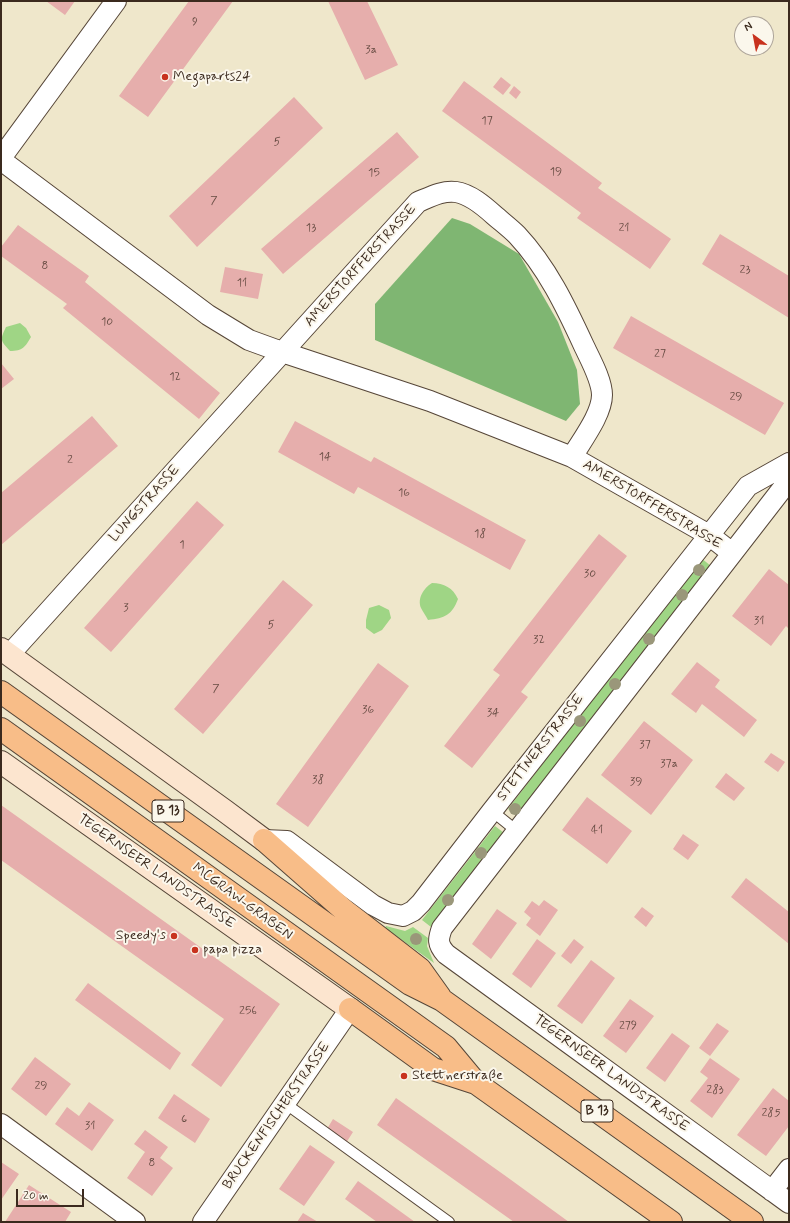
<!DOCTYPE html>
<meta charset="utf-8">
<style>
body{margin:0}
#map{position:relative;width:790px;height:1223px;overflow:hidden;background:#efe7cb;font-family:Mynerve,sans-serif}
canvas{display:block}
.frame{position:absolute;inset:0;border:2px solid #3b2a1e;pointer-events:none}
.north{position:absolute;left:734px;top:16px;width:40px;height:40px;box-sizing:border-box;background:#fbf7ec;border:1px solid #aea59a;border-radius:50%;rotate:328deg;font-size:11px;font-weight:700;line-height:16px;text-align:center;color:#3b2a1e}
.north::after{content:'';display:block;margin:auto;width:14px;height:18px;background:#c8321e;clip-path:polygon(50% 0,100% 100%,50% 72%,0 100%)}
.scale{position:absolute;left:16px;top:1189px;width:68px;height:18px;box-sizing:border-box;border:2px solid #3b2a1e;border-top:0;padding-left:5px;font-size:12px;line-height:14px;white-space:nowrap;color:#3b2a1e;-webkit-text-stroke:3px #fbf7ec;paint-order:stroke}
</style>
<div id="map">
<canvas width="790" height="1223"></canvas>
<div class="frame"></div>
<div class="north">N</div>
<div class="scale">20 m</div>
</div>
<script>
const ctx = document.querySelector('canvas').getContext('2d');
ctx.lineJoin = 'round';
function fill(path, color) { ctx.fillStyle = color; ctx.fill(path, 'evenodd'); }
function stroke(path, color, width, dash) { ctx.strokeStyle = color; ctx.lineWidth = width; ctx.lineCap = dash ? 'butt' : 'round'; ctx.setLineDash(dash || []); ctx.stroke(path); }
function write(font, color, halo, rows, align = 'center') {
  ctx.font = font + ' Mynerve,sans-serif'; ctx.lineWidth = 4; ctx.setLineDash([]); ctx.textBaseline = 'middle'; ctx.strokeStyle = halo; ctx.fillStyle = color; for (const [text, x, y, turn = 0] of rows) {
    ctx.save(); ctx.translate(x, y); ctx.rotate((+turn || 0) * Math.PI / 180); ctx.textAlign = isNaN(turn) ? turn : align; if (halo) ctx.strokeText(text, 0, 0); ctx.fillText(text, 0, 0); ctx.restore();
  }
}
const green = new Path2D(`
 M20,323L26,328L31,337C25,347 23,351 10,351C0,340 0,340 6,327Z
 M701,558L711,566L518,817L508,809Z
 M432,583C444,583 453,588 458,599C452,615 445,618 428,620C426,616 423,612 421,608C417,598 424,588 432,583Z
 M379,605L389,610L391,618L382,630L374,634L366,628V620L369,608Z
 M495,826L504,833L431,927L422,920Z
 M386,926L405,931L413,927L428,938L427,946L434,963L385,928Z`);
const forest = new Path2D(`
 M452,218L470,224L519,254L558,322L577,370L580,404L566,421L375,340V304Z`);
const building = new Path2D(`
 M46,1H75L65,15Z
 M189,1H233L148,117L119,96Z
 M328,1H367L398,65L365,80Z
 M501,77L511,85L503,95L493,87Z
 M464,81L602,183L598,188L671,239L650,269L577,218L581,213L442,111Z
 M514,86L521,92L516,99L509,93Z
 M294,97L323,128L197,247L169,216Z
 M397,132L419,157L283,274L261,249Z
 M18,225L89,276L85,282L220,393L199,419L63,308L67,304L1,256V247Z
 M720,234L789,276V318L702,264Z
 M225,267L263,274L258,299L220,292Z
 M631,316L784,403L765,435L613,348Z
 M1,363L14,379L1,389Z
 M92,416L118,446L1,545V493Z
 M295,421L371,462L374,457L526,540L510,570L358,487L354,494L278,452Z
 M197,501L224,525L111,652L84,628Z
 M599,534L627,556L521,692L528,697L472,768L444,746L500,675L493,670Z
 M769,569L789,585V629L786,626L771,646L732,616Z
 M283,580L313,605L203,734L174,709Z
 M697,662L720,680L715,687L757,720L744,737L702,704L696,713L671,694Z
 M378,663L409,686L308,827L276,804Z
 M644,721L693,760L651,815L601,775Z
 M771,753L785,762L778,772L764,762Z
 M726,773L745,788L734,801L715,787Z
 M587,797L632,831L607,864L562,830Z
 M1,805L280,1004L221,1087L191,1065L224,1019L1,860Z
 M683,834L699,845L688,860L673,849Z
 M746,878L789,912V917L788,918L789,919V944L731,897Z
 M544,900L558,910L540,936L526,925L531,918L524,912L532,901L539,906Z
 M642,907L654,916L646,927L634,917Z
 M497,909L517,923L491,959L472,944Z
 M537,939L556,953L531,988L512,974Z
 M574,939L584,947L571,964L561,956Z
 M591,960L615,978L582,1024L557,1006Z
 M88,983L181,1053L170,1070L75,1000Z
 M630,999L654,1016L626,1053L603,1036Z
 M717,1023L729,1031L710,1056L699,1048Z
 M672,1033L690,1046L665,1082L646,1068Z
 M35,1057L71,1084L46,1116L11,1089Z
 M710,1058L740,1079L712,1118L690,1101L708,1078L700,1072Z
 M773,1088L789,1101V1126L766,1156L737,1135Z
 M174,1094L210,1119L195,1143L158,1118Z
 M396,1098L507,1177L569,1222H514L377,1125Z
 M89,1102L114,1120L92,1151L55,1124L67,1107L79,1116Z
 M333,1119L353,1132L346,1143L327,1129Z
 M145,1130L168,1147L160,1158L173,1168L152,1196L127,1178L145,1152L134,1144Z
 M310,1145L335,1162L304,1206L279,1189Z
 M1,1162L19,1174L1,1200Z
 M358,1181L415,1222H377L345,1199Z
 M29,1185L71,1212L65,1222H5Z
 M303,1213L318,1222H297Z`);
const service = new Path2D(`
 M492,811L518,832
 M286,1104L449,1222`);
const minor = new Path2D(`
 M1,158L116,1
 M1,160L208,315L249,340L282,352L430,401L572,457L709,535L732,553
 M789,480L442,928C438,939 437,944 446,954L789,1203
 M9,655L418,202C430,197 443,190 456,192C470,194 484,206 494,215C502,222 510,228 517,235C547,267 566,307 584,346C590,359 602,380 602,395C602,414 582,440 572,457
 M264,840L287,841L373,905L388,913L403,916L413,911L421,903L492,811L748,486L789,463
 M1,1124L135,1222
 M772,1191L789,1169
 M203,1222L350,1009`);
const secondary = new Path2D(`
 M1,649L225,811L264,840
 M1,762L350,1009`);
const trunk = new Path2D(`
 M1,692L410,984L442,1000L752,1222
 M1,729L446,1047L476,1083L671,1222
 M264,840L345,911L420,969L440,997
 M350,1009L433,1069L476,1083`);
const trees = [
 [699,570],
 [682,595],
 [649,639],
 [615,684],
 [580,721],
 [515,809],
 [481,853],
 [448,900],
 [416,939]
];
const markers = [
 [165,77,4,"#c8321e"],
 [174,936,4,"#c8321e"],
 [195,950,4,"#c8321e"],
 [404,1076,4,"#c8321e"]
];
const numberNames = [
 ["9",195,22],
 ["3a",371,50],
 ["17",487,121],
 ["5",277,142],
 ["19",556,172],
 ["15",374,173],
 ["7",214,201],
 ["13",311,228],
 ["21",624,228],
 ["8",45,266],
 ["23",745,270],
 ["11",242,283],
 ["10",107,322],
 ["27",660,354],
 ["12",175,377],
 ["29",736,397],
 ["14",325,457],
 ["2",70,460],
 ["16",404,493],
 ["18",480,534],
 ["1",182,545],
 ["30",590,574],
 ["3",126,608],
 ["31",759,621],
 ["5",271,625],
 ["32",539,640],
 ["7",216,689],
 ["36",368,710],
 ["34",493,713],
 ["37",645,745],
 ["37a",669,764],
 ["38",318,780],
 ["39",636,782],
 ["41",597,830],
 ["256",248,1011],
 ["279",628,1026],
 ["29",41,1086],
 ["283",715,1090],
 ["285",771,1113],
 ["6",184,1119],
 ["31",90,1126],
 ["8",152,1163]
];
const shields = [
 [168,811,32],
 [597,1111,32]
];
const shieldNames = [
 ["B 13",168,811],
 ["B 13",597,1111]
];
const poiNames = [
 ["Megaparts24",173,77],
 ["Speedy's",166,936,"right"],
 ["papa pizza",203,950],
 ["Stettnerstraße",412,1076]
];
const streetNames = [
 ["AMERSTORFFERSTRASSE",361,266,-48],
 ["LUNGSTRASSE",145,504,-48],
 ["AMERSTORFFERSTRASSE",652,505,31],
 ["STETTNERSTRASSE",541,748,-52],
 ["TEGERNSEER LANDSTRASSE",156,872,35],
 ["MCGRAW-GRABEN",242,902,36],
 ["TEGERNSEER LANDSTRASSE",611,1074,36],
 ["BRUCKENFISCHERSTRASSE",277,1116,-55]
];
fill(green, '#9fd585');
fill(forest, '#7fb672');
fill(building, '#e6aeac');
stroke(service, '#564638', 12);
stroke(minor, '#564638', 22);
stroke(secondary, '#564638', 24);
stroke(trunk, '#564638', 24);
stroke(service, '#fff', 10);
stroke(minor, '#fff', 20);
stroke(secondary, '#fce5cf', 22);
stroke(trunk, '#f8bd88', 22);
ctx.fillStyle = '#9a977a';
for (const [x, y] of trees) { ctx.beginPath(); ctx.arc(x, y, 6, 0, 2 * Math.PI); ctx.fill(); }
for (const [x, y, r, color] of markers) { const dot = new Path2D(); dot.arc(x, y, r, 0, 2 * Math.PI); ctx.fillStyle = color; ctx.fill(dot); stroke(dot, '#fbf7ec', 1.5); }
write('12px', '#664b42', null, numberNames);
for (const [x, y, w] of shields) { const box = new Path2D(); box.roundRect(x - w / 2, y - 11, w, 22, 3); ctx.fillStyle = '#fbf7ec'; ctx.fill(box); stroke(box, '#3b2a1e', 1); }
write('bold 13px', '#3b2a1e', null, shieldNames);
write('14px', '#3b2a1e', '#fbf7ec', poiNames, 'left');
write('14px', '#3b2a1e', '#fbf7ec', streetNames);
</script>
